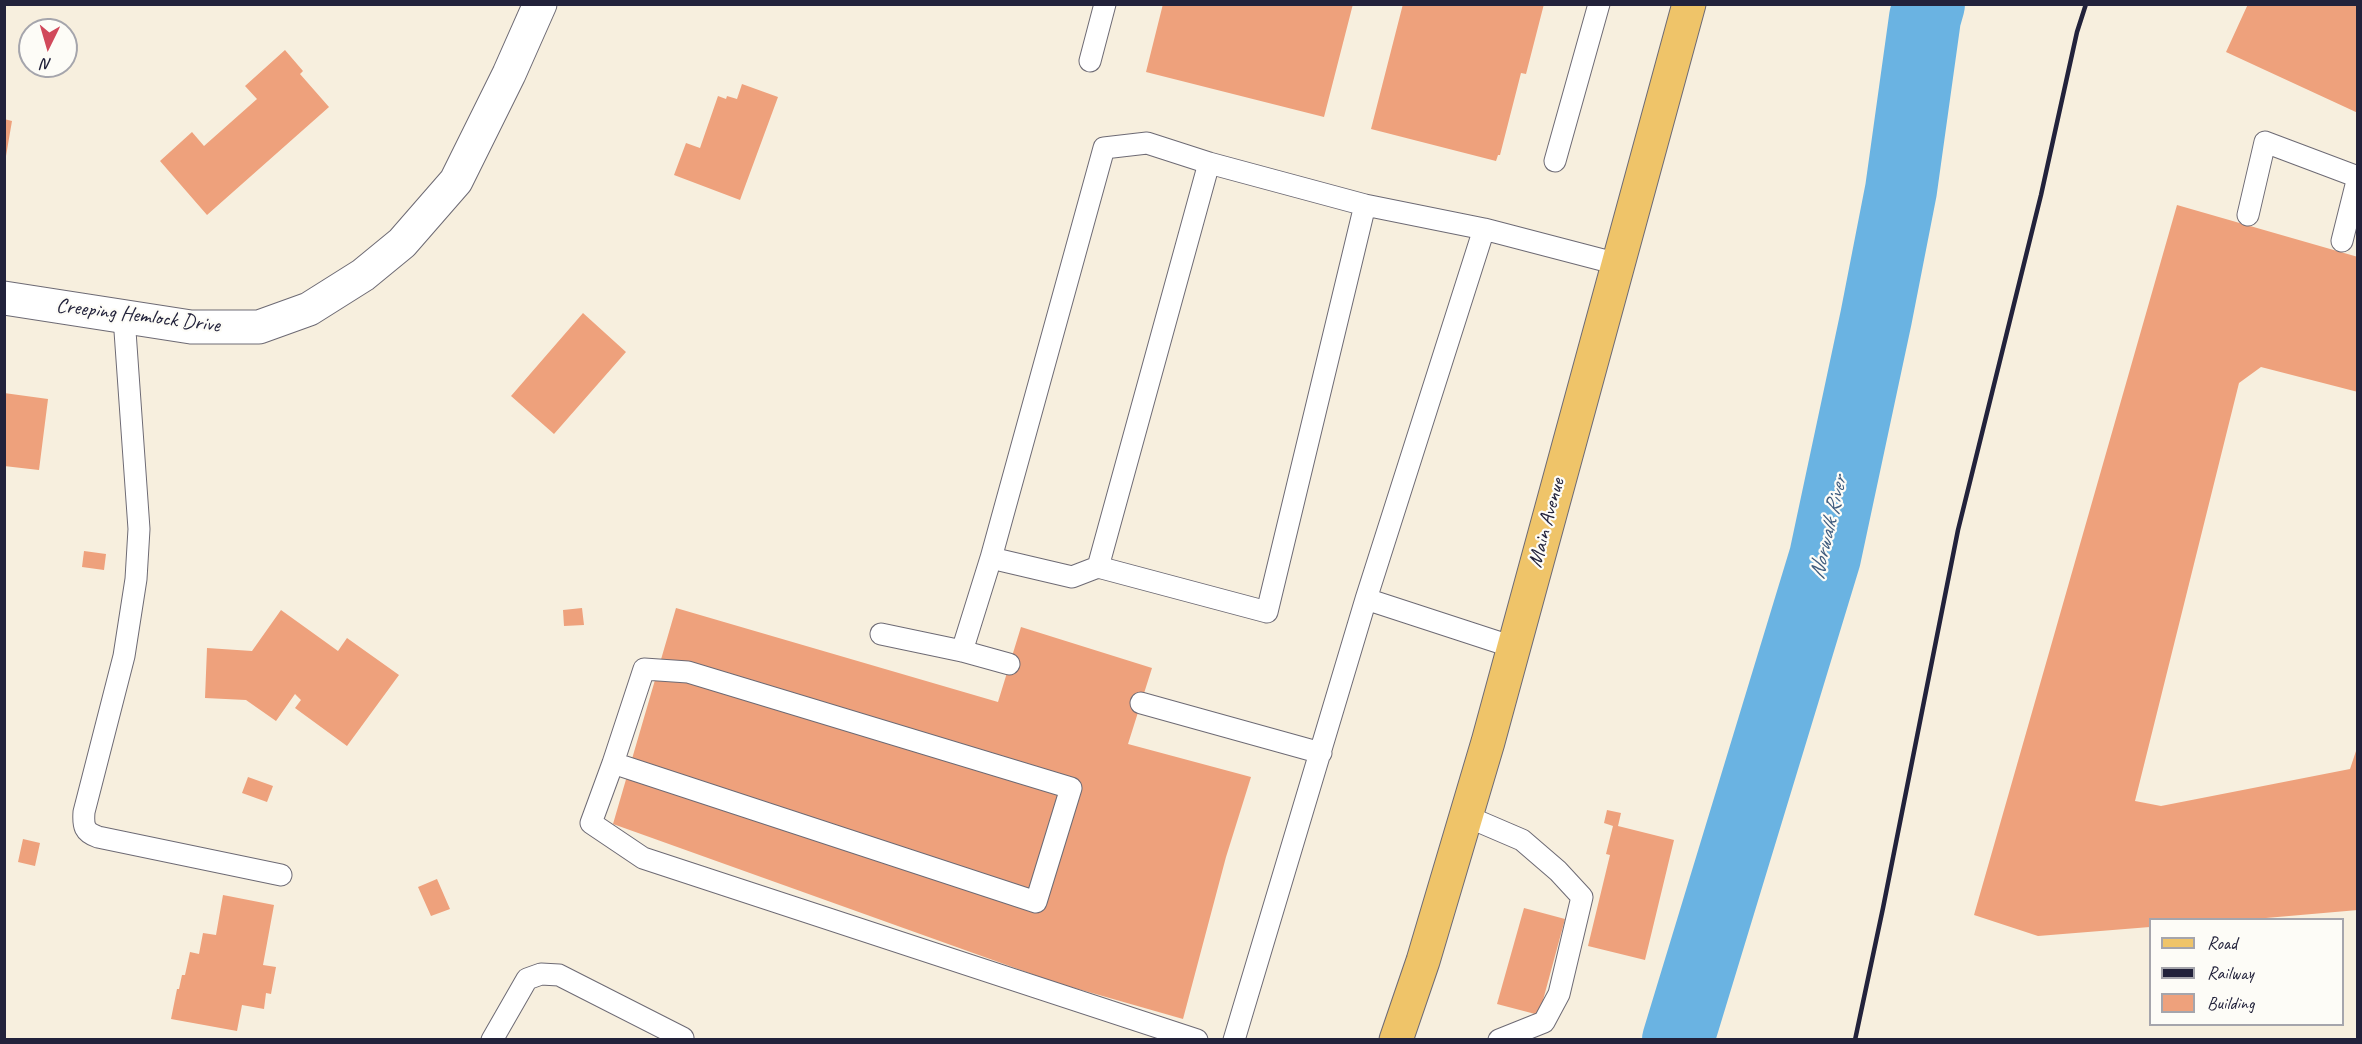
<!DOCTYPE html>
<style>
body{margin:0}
#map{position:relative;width:2362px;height:1044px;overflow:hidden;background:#f7efde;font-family:Caveat,sans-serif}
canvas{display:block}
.frame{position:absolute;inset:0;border:6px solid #22223b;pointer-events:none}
.legend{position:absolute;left:2149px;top:918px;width:195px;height:108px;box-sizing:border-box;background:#fdfcf7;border:2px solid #a5a5ac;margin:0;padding:8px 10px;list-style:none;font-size:18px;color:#22223b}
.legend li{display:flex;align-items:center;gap:12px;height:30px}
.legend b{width:30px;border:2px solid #a5a5ac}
.north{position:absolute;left:18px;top:18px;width:60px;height:60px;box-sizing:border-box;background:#fdfcf7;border:2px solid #a5a5ac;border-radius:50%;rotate:185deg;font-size:16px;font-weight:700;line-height:24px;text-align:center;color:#22223b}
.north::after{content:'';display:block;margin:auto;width:21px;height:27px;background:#d1495b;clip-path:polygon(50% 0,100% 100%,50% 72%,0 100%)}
</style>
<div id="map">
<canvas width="2362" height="1044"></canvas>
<div class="frame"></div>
<ul class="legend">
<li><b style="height:8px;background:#efc469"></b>Road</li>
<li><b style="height:8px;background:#22223b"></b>Railway</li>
<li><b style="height:16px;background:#eea17c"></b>Building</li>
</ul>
<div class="north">N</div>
</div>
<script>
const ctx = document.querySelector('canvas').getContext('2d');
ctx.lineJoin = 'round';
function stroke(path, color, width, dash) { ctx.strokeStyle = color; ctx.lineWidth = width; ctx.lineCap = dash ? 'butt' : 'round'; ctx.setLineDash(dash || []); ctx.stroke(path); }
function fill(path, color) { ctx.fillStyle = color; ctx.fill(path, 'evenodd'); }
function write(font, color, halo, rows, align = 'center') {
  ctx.font = font + ' Caveat,sans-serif'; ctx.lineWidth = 4.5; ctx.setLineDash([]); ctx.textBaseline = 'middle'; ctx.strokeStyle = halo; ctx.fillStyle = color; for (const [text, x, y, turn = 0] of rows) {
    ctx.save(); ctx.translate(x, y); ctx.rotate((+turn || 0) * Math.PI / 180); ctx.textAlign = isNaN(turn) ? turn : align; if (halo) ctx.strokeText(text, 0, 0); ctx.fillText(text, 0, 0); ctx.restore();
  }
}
const river = new Path2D(`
 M1678,1040L1825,557L1876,318L1901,190L1925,18L1929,4`);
const building = new Path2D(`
 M1163,4H1353L1324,117L1146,72Z
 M1403,4H1544L1526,74L1521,73L1500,155H1498L1496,161L1371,129Z
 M2248,4H2358V113L2226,52Z
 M285,50L303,71L300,74L329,107L207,215L160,161L192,132L204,146L257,99L245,86Z
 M742,84L778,97L740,200L674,175L686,143L700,148L718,96L726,99L727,96L737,99Z
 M4,119L12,121L6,156H4Z
 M2177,205L2358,257V392L2261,367L2239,383L2135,801L2161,806L2350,769L2358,745V910L2243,920H2150V927L2038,936L1974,915Z
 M583,313L626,352L554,434L511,396Z
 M4,393L48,399L39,470L4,466Z
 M84,551L106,554L104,570L82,567Z
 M582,608L584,625L564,626L563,610Z
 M676,608L998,702L1021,627L1152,668L1128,744L1251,777L1226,857L1183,1019L1057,983L613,824Z
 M281,610L338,651L347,638L399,675L347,746L295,708L301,700L295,694L276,721L246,700L205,698L207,648L252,651Z
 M248,777L273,786L267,802L242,793Z
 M1607,810L1621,813L1618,826L1674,840L1645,960L1588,946L1610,855L1606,854L1613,826L1604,823Z
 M23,839L40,843L35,866L18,862Z
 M437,879L450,909L431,916L418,887Z
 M223,895L274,905L263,965L276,967L271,994L266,993L264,1009L242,1005L237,1031L171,1019L177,989H179L182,975H185L190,952L199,954L203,933L216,935Z
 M1524,908L1565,919L1539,1015L1497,1004Z`);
const lane = new Path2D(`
 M1090,61L1105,4
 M1555,161L1599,4
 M1365,205L1267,612L1098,567L1209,163L1365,205L1484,229L1618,264
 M2248,215L2265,142L2358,177L2342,241
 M124,317L139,529L136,579L124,656L84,812C83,826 84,832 98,837L281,875
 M991,558L1104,148L1147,143L1209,163
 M1366,599L1484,229
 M881,634L962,651L1009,664
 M962,651L991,558L1072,577L1098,567
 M1141,703L1321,753
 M613,763L1036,902L1071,788L688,672L644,669L613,763L591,823L643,858L1197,1040
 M1466,816L1522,840L1558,871L1582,897L1559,994L1544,1022L1499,1040
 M492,1040L527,979L541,974L559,975L683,1038
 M1234,1040L1366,599L1513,647`);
const street = new Path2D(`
 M4,298L191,327H259L309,309L363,275L402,243L456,181L509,74L540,4`);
const primary = new Path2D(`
 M1396,1040L1423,961L1488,742L1689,4`);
const rail = new Path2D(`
 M1855,1040L1883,908L1958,530L2041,195L2077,32L2086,4`);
const streetNames = [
 ["Creeping Hemlock Drive",138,316,7],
 ["Main Avenue",1547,523,-75]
];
const waterNames = [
 ["Norwalk River",1829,528,-77]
];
stroke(river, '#6ab3e2', 72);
fill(building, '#eea17c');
stroke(lane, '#6d6a74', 23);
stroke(street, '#6d6a74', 35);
stroke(primary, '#6d6a74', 35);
stroke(lane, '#fff', 21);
stroke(street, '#fff', 33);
stroke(primary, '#efc469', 33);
stroke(rail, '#22223b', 4.5);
write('21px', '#22223b', '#fdfcf7', streetNames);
write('italic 22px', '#3f5c7e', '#fdfcf7', waterNames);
</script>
